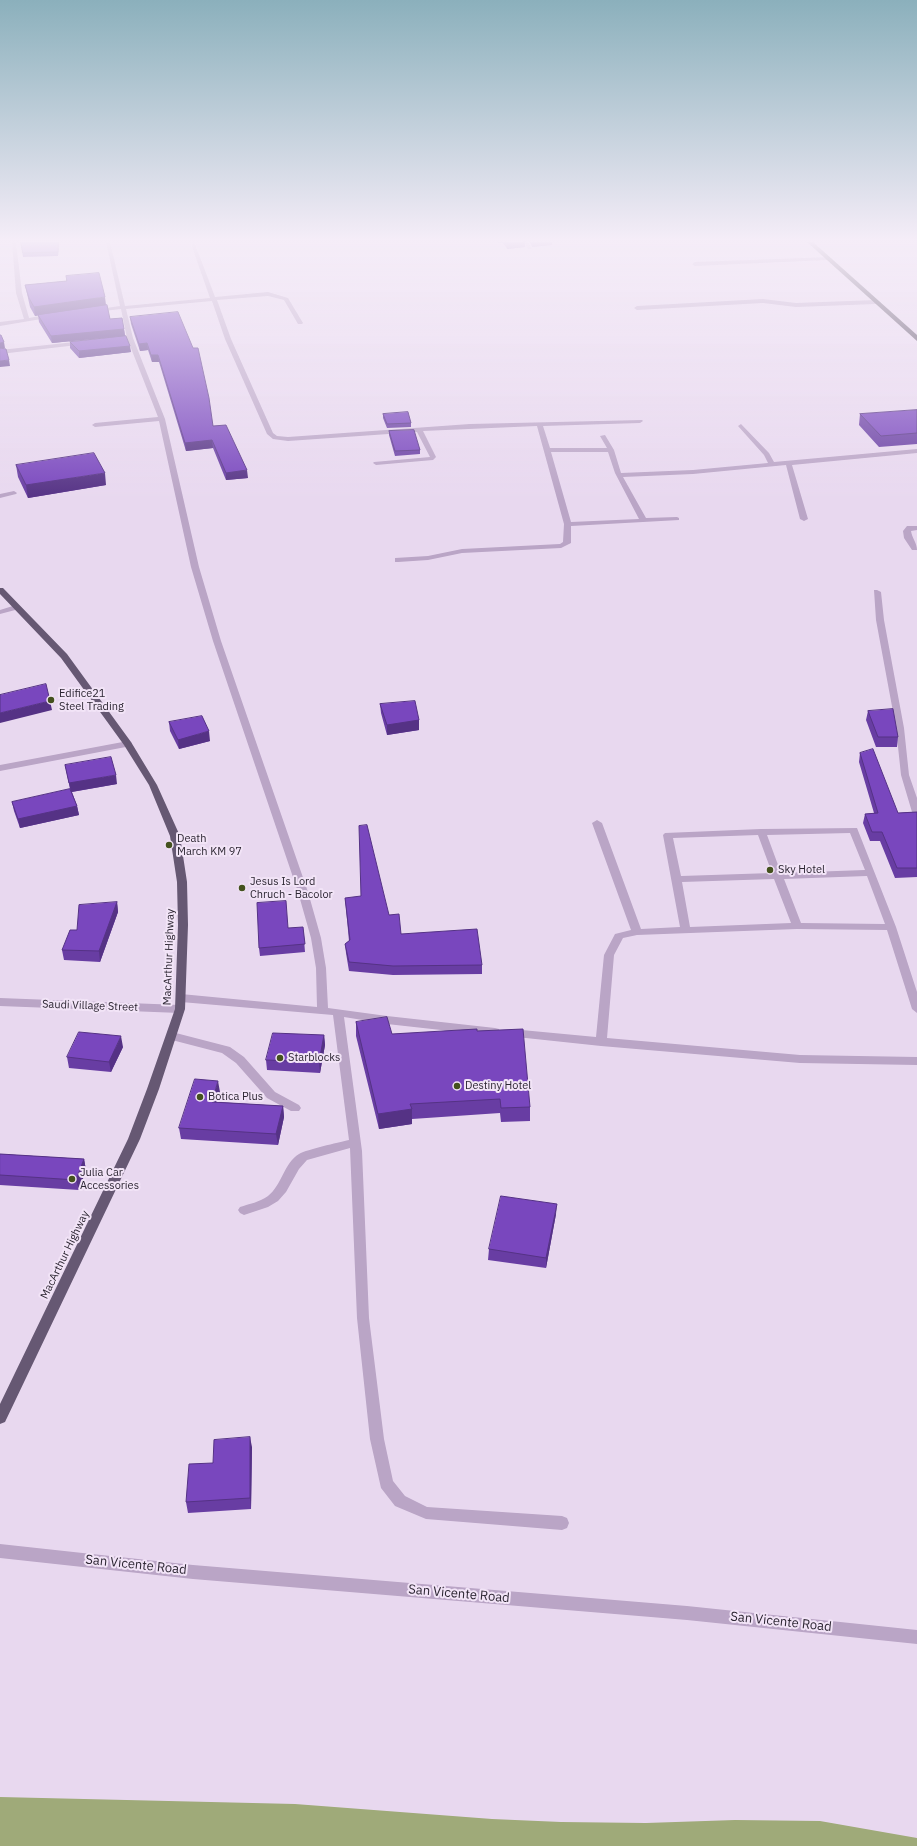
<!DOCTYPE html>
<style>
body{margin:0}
canvas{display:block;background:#e8d8ef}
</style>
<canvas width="917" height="1846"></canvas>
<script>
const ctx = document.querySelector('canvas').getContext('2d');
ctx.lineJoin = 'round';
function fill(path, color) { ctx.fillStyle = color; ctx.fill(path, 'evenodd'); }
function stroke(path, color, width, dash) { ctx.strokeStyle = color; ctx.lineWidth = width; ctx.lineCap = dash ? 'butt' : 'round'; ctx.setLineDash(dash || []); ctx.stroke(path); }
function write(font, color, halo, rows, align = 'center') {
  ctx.font = font + ' "IBM Plex Sans",sans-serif'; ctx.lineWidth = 4; ctx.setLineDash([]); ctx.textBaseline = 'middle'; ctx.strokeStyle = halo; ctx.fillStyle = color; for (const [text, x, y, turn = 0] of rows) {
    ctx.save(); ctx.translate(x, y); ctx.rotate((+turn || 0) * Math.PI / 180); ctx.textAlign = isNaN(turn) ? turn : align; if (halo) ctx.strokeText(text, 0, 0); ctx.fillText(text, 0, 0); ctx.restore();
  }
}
const water = new Path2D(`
 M0,1797L295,1804L492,1819L561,1822L646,1823L735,1820L820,1821L917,1838V1846H0Z`);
const minor = new Path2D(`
 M12,242H16L22,293L29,318L51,314L54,316L53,317L0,326V322L24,319L16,293Z
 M106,242H110L125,306L210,298L191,244L193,243L195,244L215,297L268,292L288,298L303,323L302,324H298L284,300L268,296L217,300L231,339L273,433L277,436L288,437L470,424L642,420L643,421L640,423L543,426L550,448H607L600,436L605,435L614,450L621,473L693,470L768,463L764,455L738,426L741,424L769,453L774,462L917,449V453L792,465L808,519L804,521L800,519L786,465L693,474L623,477L646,518L677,517L679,518V520L571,526V543L561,548L462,553L428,560L398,562H395V558L428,556L462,549L560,544L563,542L564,524L537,426L423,431L436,457L433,460L376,465L373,463L374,462L430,457L417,432L288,441L273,439L267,434L225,339L212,301L126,309L133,338L165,419L199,567L221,641L308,892L321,938L326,968L328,1008L387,1016L495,1028L499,1029L500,1032L499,1035L495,1036L387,1024L344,1017L362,1151L369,1318L384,1439L393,1481L405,1496L427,1507L562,1516L567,1518L569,1523L567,1528L562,1530L426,1519L395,1506L381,1488L370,1439L357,1318L350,1148L307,1160L299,1169L286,1192L278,1201L268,1207L244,1215L240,1213L238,1210L240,1207C249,1204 260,1202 268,1196C282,1185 284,1163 299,1154C308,1149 337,1143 349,1140L333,1015L181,1002L176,998L181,994L317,1007L316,968L311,938L298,892L213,641L191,567L159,421L95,427L92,425L95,423L158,417L127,338L121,309L95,312L92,310L120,306ZM551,452H608L615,473L639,519L571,522Z
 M524,242H528L532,249H528Z
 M829,257L827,260L695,266L692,264L695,262Z
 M763,299L796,303L876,300L879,302L876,304L796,307L763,303L637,310L634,308L637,306Z
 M84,341L87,343L86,344L0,354V350Z
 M14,491L17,493L16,494L0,498V494Z
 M907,526H917V530L911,531C912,538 917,543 917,550H912L904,538L903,531Z
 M874,590H877L881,592L884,620L904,728L909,775L917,798V815L912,812L901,775L896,728L876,620Z
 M16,605L20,607L19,609L0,614V610Z
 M128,741L131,742L132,744L131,746L0,771V765Z
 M597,820L602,823L641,929L680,927L663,835L665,833L761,829L857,828L896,927L917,992V1013L912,1009L887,930L797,929L637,935L623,938L614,955L607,1038L800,1055L917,1057V1065L800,1063L601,1046L507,1036L506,1033L507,1030L511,1029L596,1037L604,955L615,934L631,930L592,823ZM850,833L865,870L781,873L767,835ZM758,835L772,873L681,876L673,838ZM867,876L885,924L801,923L784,879ZM774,879L791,923L690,927L682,882Z
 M0,998L180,1005L185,1009L180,1013L0,1006Z
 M172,1032L230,1047L244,1057L275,1092L299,1105L301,1108L299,1111H291L267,1098L236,1063L222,1053L168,1039L167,1036L168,1033Z
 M0,1544L193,1565L687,1606L917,1630V1644L687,1620L193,1579L0,1558Z`);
const major = new Path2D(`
 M0,588H3L67,654L131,742L157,785L180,836L187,882L188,925L185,1009L159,1089L140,1139L5,1422L0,1424V1404L128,1139L147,1089L175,1009L178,925L177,882L170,836L149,785L124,745L61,658L0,594Z`);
const highway = new Path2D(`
 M807,242H813L917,335V341Z`);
const wall = new Path2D(`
 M21,242H59L58,256L23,257Z
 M498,242H525V247L507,249L503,243H498Z
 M530,242H552V245L532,247Z
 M66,276L106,305L110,319L124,329L125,336L131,352L79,358L70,348V342L120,336L52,343L39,322L38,315L35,316L30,307L25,285L66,281Z
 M130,317L213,426L248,478L226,480L213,448L186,451L159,362H152L148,350L140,351L131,324Z
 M917,410V444L879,447L859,425L860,414Z
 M383,414L411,423V427L387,428L383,418Z
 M389,431L420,450V454L395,456L389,435Z
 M16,465L106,485L28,498L18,477Z
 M380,704L419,720V730L387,735L381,713Z
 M868,711L898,737L897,747H876L866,720Z
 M169,722L210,741L179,749L170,731Z
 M860,753L898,813L917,812V877L895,878L880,841H870L863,823L865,814L874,813L859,762Z
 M65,765L117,784L72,792L77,806L79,815L20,828L14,811L12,802L70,789Z
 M345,898L389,915L401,934L482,965V974L393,975L349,971L346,953L345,944L349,941Z
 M117,902L118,912L100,962L64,960L62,950L77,930Z
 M303,927L305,952L260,956L259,948Z
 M356,1022L392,1034L477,1031L530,1107V1121L501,1122L500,1113L412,1119V1124L379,1129L356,1036Z
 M324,1035L325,1045L320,1073L267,1070L266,1060Z
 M123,1047L111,1072L69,1068L67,1057Z
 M220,1092L217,1102L283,1106L284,1117L278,1145L181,1139L179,1128Z
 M0,1154L84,1159L86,1170L79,1190L0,1185Z
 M556,1214L546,1268L488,1260L489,1249Z
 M252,1447L251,1509L188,1513L186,1502L213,1463Z`);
const shadedWall = new Path2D(`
 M58,242H59L58,256Z
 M525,242V247L507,249V244Z
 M533,242H552V245L532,247Z
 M105,297L106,305L35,316L34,307Z
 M124,329L125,336L52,343L51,336Z
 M4,342L5,348L0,349V343Z
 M147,343L148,350L140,351L139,344Z
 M130,346L131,352L79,358V351Z
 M151,355H158L159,362H152Z
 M9,360L10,366L0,367V361Z
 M212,440L213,448L186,451L185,443Z
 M247,470L248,478L226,480V473Z
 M105,473L106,485L28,498L26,485Z
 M50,701L52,710L0,723V713Z
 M419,720V730L387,735V725Z
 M209,731L210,741L179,749L178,740Z
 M116,775L117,784L71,792L69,783Z
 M77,806L79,815L20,828L18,819Z
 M117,902L118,912L100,962L99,951Z
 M324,1035L325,1045L320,1073L319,1062Z
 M121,1036L123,1047L111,1072L109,1062Z
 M218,1081L220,1092L213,1113L212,1102Z
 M283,1106L284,1117L278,1145L276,1134Z
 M412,1109V1124L379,1129L378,1114Z
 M84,1159L86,1170L79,1190L76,1180Z
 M557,1204L556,1214L546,1268V1258Z
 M250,1437L252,1447L251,1509L250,1498Z`);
const building = new Path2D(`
 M21,242H58V252L23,253Z
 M506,242H525L507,244Z
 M99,273L105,297L34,307L29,298L25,285L67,281L66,276Z
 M107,305L110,319L122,318L124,329L51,336L38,315Z
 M178,312L193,348H198L209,398L213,426L226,425L247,470L226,473L212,440L185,443L158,355H151L147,343L139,344L130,317Z
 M0,335H1L4,342L0,343Z
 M126,336L130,346L79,351L70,342Z
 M0,348L6,349L9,360L0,361Z
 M917,410V433L881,436L860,414Z
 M408,412L411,423L387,424L383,414Z
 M414,430L420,450L395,451L389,431Z
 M94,453L105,473L26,485L16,465Z
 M46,684L50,701L0,713V695Z
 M415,701L419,720L387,725L380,704Z
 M893,709L898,737H878L868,711Z
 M202,716L209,731L178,740L169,722Z
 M873,749L898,813L917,812V868H897L882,832H872L865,814L878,813L860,753Z
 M111,757L116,775L69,783L65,765Z
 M70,789L77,806L18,819L12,802Z
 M367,825L389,915L399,914L401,934L477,929L482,965L393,966L349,962L345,944L350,940L345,898L361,896L359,826Z
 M286,901L288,928L303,927L305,944L259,948L257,903Z
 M117,902L99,951L62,950L70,930H77L79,905Z
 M387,1017L392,1034L477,1029V1031L523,1029L530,1107L501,1108L500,1099L410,1104L412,1109L378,1114L356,1022Z
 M79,1032L121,1036L109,1062L67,1057Z
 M273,1033L324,1035L319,1062L266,1060Z
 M195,1079L218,1081L212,1102L283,1106L276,1134L179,1128Z
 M0,1154L84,1159L76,1180L0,1175Z
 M501,1196L557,1204L546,1258L489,1249Z
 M250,1437V1498L186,1502L189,1464L213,1463L214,1440Z`);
const markers = [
 [51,700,4,"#44511e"],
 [169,845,4,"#44511e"],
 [770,870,4,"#44511e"],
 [242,888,4,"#44511e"],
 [280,1058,4,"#44511e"],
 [457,1086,4,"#44511e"],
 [200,1097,4,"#44511e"],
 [72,1179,4,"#44511e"]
];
const poiNames = [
 ["Edifice21",59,694],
 ["Steel Trading",59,707],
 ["Death",177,839],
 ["March KM 97",177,852],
 ["Sky Hotel",778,870],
 ["Jesus Is Lord",250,882],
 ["Chruch - Bacolor",250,895],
 ["Starblocks",288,1058],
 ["Destiny Hotel",465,1086],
 ["Botica Plus",208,1097],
 ["Julia Car",80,1173],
 ["Accessories",80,1186]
];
const streetNames = [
 ["MacArthur Highway",169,957,-88],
 ["Saudi Village Street",90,1006,2],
 ["MacArthur Highway",65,1255,-64]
];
const nearStreetnames = [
 ["San Vicente Road",136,1565,6],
 ["San Vicente Road",459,1594,5],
 ["San Vicente Road",781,1622,6]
];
fill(water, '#9faa79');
fill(minor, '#baa5c6');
fill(major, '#665873');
fill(highway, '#483d53');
fill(wall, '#683da3');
fill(shadedWall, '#553285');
fill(building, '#7947be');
stroke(building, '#553285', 1);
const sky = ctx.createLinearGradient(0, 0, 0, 500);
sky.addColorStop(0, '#8bb0bc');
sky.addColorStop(0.48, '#f5edf8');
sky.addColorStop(1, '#f5edf800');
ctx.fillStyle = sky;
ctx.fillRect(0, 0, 917, 500);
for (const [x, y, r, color] of markers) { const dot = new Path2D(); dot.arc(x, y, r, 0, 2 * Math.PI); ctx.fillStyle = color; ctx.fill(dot); stroke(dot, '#f2e4f7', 1.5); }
write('11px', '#2c2632', '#f2e4f7', poiNames, 'left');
write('11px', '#2c2632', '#f2e4f7', streetNames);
write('13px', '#2c2632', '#f2e4f7', nearStreetnames);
</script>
